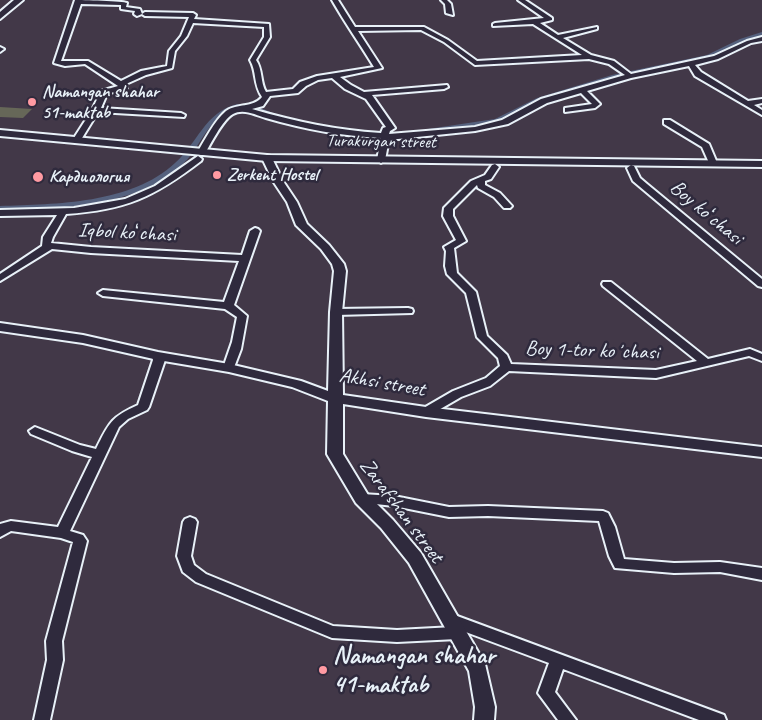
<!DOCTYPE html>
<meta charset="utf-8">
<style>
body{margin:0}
canvas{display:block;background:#423848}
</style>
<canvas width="762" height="720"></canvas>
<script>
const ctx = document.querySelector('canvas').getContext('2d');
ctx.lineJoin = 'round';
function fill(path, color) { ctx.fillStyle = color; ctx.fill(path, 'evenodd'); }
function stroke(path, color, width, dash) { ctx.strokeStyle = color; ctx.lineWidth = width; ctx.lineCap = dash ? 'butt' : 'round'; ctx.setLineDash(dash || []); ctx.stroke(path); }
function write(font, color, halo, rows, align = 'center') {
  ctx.font = font + ' Caveat,sans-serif'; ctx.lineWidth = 5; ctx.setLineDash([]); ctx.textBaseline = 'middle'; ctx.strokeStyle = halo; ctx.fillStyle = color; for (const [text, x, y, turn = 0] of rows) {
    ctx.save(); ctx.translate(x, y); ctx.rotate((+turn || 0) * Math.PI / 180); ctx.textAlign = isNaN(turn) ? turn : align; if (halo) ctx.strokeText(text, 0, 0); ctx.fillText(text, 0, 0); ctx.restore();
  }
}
const green = new Path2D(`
 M0,107L32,109L23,118L0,117Z`);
const canal = new Path2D(`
 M762,32V36L744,41L711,57L615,78L541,100L499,122L428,133L424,131L428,129L495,119L537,98L612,75L707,55L740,39Z
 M237,104L258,107L288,119C280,125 249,102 231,110C207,120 199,150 181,166C137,207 56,209 0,210V206C56,204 131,204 175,163C198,143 204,113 237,104Z`);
const minor = new Path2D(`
 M75,0C81,0 124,1 127,3L126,7L140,9L142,14L145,12L193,13L196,15L194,19L269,24L270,37L256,60C263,70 260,82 266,92L293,89L300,82L317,76L374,67C360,44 345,23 332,0H338L355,27H424L448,40L477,61L582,55L533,24L493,26V24L495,23L544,18L518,0H525L552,18V20L540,23L558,35L597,27V29L563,38L591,55L614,61L631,74L714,56L747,41L762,37V41L751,43L718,59L695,65L701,72L748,101L762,99V103L754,105L762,110V115L695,76L689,66L631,78L587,91L600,104L595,108L565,112V108L592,104L581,93L547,103L508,124L475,131L398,139H389L385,160L381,163L377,160L381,138C341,136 304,129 266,118C256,115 243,108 233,114C222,120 211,144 204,155H201L197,153C205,140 214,121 226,111C237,103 253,108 262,97C253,84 257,72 250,60L264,37V27L193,23L187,36L175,51L172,68L146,75L126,84L127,88L107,94L101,108L181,113L185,115L184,117L98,112L79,143H76L72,141L92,110L101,91L118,86L85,64L65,66L54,63ZM81,4L121,5V9L135,11L134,14L137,16L142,14L145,16L189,17L181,36L169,51L167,66L141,71L121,81L88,61H61ZM421,30L444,42L475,65L589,59L609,64L625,75L541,99L502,120L475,127L389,134L390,131L395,128L372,95L444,89L448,87L447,85L364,92L351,85L340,77L382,68L358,31ZM332,78L345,89L366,99L386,127L383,128L381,133C335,130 297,122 252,109L263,106L270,96L298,93L306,86L318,80Z
 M441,0H447L451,4L453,15L446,13L445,4Z
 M0,47L4,49L0,52Z
 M664,120H670L709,144L717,163L716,165H710L702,147L664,124Z
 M198,156L202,159L201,161C154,197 126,210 66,214L53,237L51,243L91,247L242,255L250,231L255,228L258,229L260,231L234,305L247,316L241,349L233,370L229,371L223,368L232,342L237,317L225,309L103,296L98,293L103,290L224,302L239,261L91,253L52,249L0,281V274L42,246L43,237L57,215L0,216V210L74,208L125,199L155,186Z
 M495,164L499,167L491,179L485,181V185L500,193L512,206L510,208H504L494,197L478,188L477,185L453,209V216L466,241L454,248L457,273L476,292L487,336L507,355L511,364L656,370L697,361L603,286L602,284L603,282H611L708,359L750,349L762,354V361L749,356L656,378L509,371L490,386L461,397L430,415H422L420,412L422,409L453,391L486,378L500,366L498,358L477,337L466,293L447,274L445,266L446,251L444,247L456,240L443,216L444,208L471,181L485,175L492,165Z
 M631,165L634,166L640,178L647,184L762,279V287L758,286L633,181L627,168Z
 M408,308L412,309L413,311L412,313L336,315L331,312L336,309Z
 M158,353L162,354L165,360L149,407L147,410L128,419L119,427L70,531L83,535L87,541L62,641L63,660L50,720H34L47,660L46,641L73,542L61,538L11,531L0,537V524L11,521L58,527L92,457L72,451L31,434L29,431L35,427L80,445L96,449C109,423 111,417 138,405L153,360L152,356Z
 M362,494L394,496L449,507L488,506L603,511L608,513L615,527L624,559L674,563L720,562L762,568V580L720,572L674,573L615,568L609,556L599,521L488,516L449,517L394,506L357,502L355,499L357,496Z
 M190,517L195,519L197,522L191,556L194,565L206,574L333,626L397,630L454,627L444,623L441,619L444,615L449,613L724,715L726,720H699L563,669L555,692L576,720H558L538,693L549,663L463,631L465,633L462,637L457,639L397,642L332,638L196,582L183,572L177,556L183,522L185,519Z`);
const tertiary = new Path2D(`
 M267,155L271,156L283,181L297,202L307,224L329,245L344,264L346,271L342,312L343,395L426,407L762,447V457L426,417L343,404V454L368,495L393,520L421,553L485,664L495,707L494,720H474L475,707L469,671L409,563L381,528L356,503L327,454L328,401L292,387L229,372L158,360L83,343L0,331V323L83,335L158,352L229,364L301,381L328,391L330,312L334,271L332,264L321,249L296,225L287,202L273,181L262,158Z`);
const secondary = new Path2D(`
 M14,0H23L0,19V12Z
 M0,130L267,155L762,161V167L267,161L0,136Z`);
const markers = [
 [32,102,5,"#ff9aa2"],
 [217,175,5,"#ff9aa2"],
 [38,177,6,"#ff9aa2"],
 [323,670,5,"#ff9aa2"]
];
const farPoinames = [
 ["Namangan shahar",42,92],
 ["51-maktab",42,113],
 ["Zerkent Hostel",227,175],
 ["Кардиология",49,177]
];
const farStreetnames = [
 ["Turakurgan street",381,142,1]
];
const streetNames = [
 ["Boy koʻchasi",706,213,40],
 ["Iqbol koʻchasi",127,233,3],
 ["Boy 1-tor koʼchasi",592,351,2],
 ["Akhsi street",382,383,10],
 ["Zarafshan street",401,511,53]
];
const nearPoinames = [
 ["Namangan shahar",333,656],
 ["41-maktab",333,685]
];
fill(green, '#666758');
fill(canal, '#55617e');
stroke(minor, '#e8f1f8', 4);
stroke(tertiary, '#e8f1f8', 4);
stroke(secondary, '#e8f1f8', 4);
fill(minor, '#2f2a3d');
fill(tertiary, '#2f2a3d');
fill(secondary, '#2f2a3d');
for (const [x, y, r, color] of markers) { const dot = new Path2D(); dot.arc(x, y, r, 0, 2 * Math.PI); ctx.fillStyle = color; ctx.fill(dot); stroke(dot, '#2f2a3d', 2); }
write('bold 18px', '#e8f1f8', '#2f2a3d', farPoinames, 'left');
write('18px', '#e8f1f8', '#2f2a3d', farStreetnames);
write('21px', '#e8f1f8', '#2f2a3d', streetNames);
write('bold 25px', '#e8f1f8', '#2f2a3d', nearPoinames, 'left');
</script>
